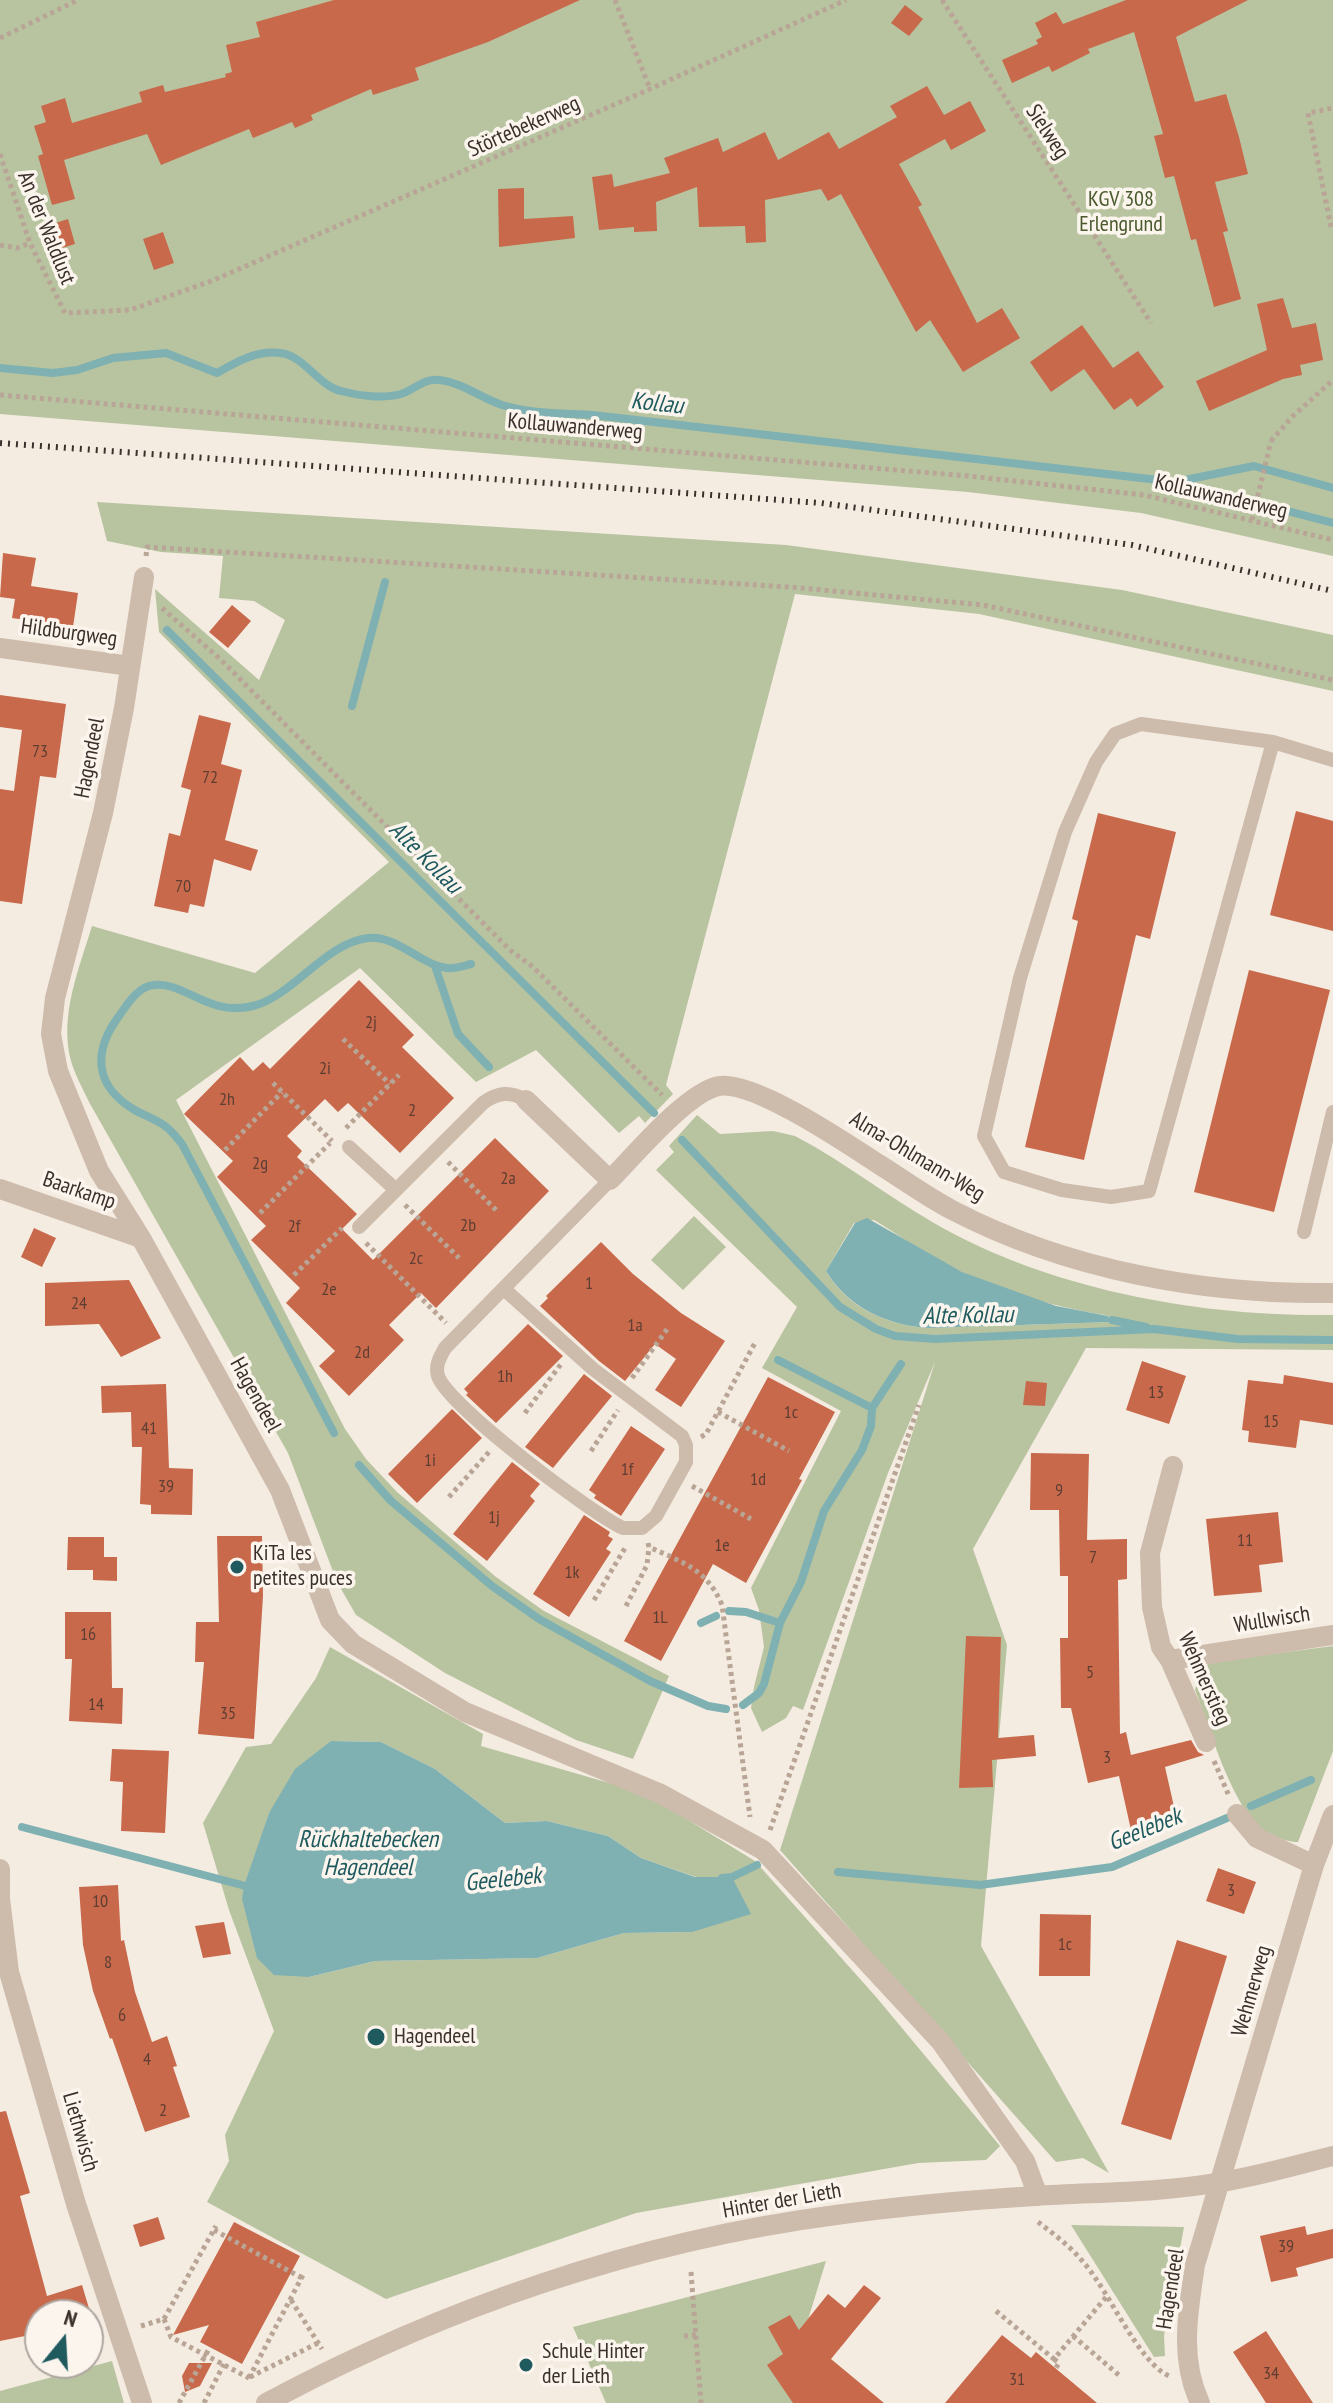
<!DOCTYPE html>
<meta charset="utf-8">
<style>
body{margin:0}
#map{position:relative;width:1333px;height:2403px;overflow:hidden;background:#f4ebe1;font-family:"PT Sans Narrow",sans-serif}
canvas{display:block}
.north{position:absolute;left:24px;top:2299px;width:80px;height:80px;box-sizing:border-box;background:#fbf5ee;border:2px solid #aea6a0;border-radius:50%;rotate:18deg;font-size:22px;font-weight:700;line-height:32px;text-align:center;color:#3b302b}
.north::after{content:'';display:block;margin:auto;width:28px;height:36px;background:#1f5a5e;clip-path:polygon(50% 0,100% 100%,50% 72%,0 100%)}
</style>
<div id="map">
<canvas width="1333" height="2403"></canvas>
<div class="north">N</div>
</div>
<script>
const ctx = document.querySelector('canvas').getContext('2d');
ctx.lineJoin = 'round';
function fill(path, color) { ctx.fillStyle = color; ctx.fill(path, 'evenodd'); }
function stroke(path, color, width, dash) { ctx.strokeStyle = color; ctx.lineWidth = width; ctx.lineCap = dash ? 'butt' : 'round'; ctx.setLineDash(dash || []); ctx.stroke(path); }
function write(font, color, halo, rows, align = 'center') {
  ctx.font = font + ' "PT Sans Narrow",sans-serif'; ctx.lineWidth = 7; ctx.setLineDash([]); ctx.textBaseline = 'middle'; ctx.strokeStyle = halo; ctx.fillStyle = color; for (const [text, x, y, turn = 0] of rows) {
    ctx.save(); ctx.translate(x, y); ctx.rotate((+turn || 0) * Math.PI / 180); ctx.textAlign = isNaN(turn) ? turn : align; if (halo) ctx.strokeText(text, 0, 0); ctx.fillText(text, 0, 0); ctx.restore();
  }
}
const green = new Path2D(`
 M0,0H1333V556L1141,513L968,492L0,414Z
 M97,502L786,545L1122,590L1333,635V691L979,614L795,594L666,1085L673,1094L645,1123L639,1116L619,1133L536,1050L476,1082L360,968L176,1100L345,1429L366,1459L397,1492L496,1577L544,1611L669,1676L633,1759L576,1740L445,1673L356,1615L337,1582L288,1453L89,1102C83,1089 75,1075 71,1061C59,1016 79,969 92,926L255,973L389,862L159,632L155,589L259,680L285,620L254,601L219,598L223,556L161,552L107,541Z
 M697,1115L720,1134L773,1131L795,1136C843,1161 887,1196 934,1223C1050,1290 1201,1317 1333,1315V1350L1086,1348L973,1549L1007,1645L981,1946L1109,2173L1083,2158L1056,2162L780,1850L935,1362L888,1473L803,1710L793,1706L786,1718L762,1732L751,1708L754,1687L764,1647L759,1610L751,1588L841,1411L762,1368L797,1307L656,1170L674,1152L669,1146ZM874,1220C896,1233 916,1248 938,1260C989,1288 1048,1306 1105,1315L1110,1317L1111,1322L930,1328C889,1326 847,1308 826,1271L854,1223Z
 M694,1216L726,1247L683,1290L651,1260Z
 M1333,1646V1751L1298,1842C1286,1842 1266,1834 1258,1826C1229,1797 1210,1729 1195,1690L1199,1673L1210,1662Z
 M330,1647L483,1734L481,1746L644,1793L755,1861L877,1998L1000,2146L986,2160L918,2163L636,2213L386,2299L207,2202L229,2161L225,2135L274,2031L229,1910L203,1823L246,1747L271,1744L316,1678ZM331,1741L381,1742L435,1769L505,1823L547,1821L608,1836L641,1858L696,1877H732L692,1932L624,1933L537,1958L375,1961L309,1977L242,1899L269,1813Z
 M1071,2225L1184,2227L1164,2336L1165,2356L1154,2357Z
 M826,2261L792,2372L813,2403H606L573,2327Z
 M112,2361L124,2403H0V2391Z`);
const water = new Path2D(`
 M867,1218L962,1272L1056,1306L1108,1316L1111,1322L930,1328C889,1326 848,1308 826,1271L855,1223Z
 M331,1741L381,1742L435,1769L505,1823L547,1821L608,1836L641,1858L695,1877H732L751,1914L692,1932L624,1933L537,1958L375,1961L309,1977L274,1975L257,1958L242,1899L244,1886L269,1813L295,1769Z`);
const stream = new Path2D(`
 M0,368L53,373L77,370L113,358L166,353L217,373C236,362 257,350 280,353C304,355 317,385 341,391C359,396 383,399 401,394C416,389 423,378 440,380C463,383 481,398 502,405C531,414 563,413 593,415L1176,482L1333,523
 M1180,481L1254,466L1333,488
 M167,630L654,1113
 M352,706L385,582
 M435,966L458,1034L489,1067
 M682,1140L840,1307L876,1329L895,1336L935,1339L1154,1329L1238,1339L1333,1340
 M1112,1320L1146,1327
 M778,1360L872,1408
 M334,1433L182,1144C177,1138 172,1131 165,1126C155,1119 143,1115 133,1109C94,1085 93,1051 119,1016C127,1005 138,986 154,985C186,982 208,1017 253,1006C293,996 325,943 368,938C397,935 419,964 447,968C455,969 463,966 471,964
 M359,1465L391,1501L492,1586L539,1619L650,1681L708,1706L726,1709
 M729,1611L746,1612L780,1623
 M701,1623L716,1616
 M743,1705L759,1693L764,1684L780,1623L801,1582L824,1511L862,1450L871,1426L872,1408L901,1364
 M1251,1806L1311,1780
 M22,1827L253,1888
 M838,1872L980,1885L1112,1867L1227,1818
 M722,1878L732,1877L757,1865`);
const building = new Path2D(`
 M334,0H580L488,42L415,68L419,80L373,95L371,89L311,115L313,120L295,128L292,122L253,138L249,129L161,165L147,134L64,160L75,199L52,205L38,156L43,154L34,126L46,122L41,106L65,98L72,123L142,102L139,92L163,85L165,92L226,77L225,74L232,72L226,45L260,37L256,22Z
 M1126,0H1248L1176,37L1195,102L1226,94L1239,137L1248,174L1215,182L1228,231L1223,232L1241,299L1214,307L1196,239L1191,240L1174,176L1165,178L1154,136L1163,134L1134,32L1088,49L1090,53L1052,72L1049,66L1012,83L1002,60L1038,44L1036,40L1042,37L1035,23L1056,12L1063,24Z
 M905,5L923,19L909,36L891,23Z
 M927,86L944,115L970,101L986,131L951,150L945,139L899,164L922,205L918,207L977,323L1002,308L1020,338L963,372L930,320L916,332L841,194L828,201L821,189L765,200L766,242L746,243L745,226L699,227L697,187L656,202L657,231L634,232V227L599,230L592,177L612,174L614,187L670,173L664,158L718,138L723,152L765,132L778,160L829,132L839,149L897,117L890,106Z
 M524,188V219L573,216L575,238L499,247L498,189Z
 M68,219L75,244L52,251L46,226Z
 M163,232L174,263L154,270L143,239Z
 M1283,298L1292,328L1316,323L1323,360L1300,365L1302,375L1283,379L1209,411L1196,381L1267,350L1257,304Z
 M1082,325L1113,368L1138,351L1164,387L1137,407L1131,398L1114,410L1084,369L1051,392L1030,362Z
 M3,553L36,558L31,586L78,593L73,627L12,618L15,599L0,597Z
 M232,605L251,621L228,648L209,632Z
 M0,695L66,704L56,778L40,776L22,904L0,901V789L14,791L22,730L0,727Z
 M199,715L231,723L221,764L242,770L225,840L258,850L251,871L214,859L204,907L190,904L188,913L154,906L169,833L180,836L191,790L181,787Z
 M1296,811L1333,821V931L1270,915Z
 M1098,813L1176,832L1150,939L1136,935L1084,1160L1025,1147L1078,921L1072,919Z
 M1249,970L1330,990L1274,1212L1194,1192Z
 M359,980L414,1035L402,1047L454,1098L400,1153L348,1103L338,1112L325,1099L287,1136L302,1151L297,1157L357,1214L342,1229L373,1260L495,1138L549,1191L436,1308L421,1293L389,1325L404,1340L349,1396L319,1366L335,1351L286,1303L300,1288L251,1240L266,1226L217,1177L233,1161L184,1114L240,1057L253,1071L263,1062L270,1069Z
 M34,1228L56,1238L42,1267L21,1257Z
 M601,1242L633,1274L681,1313L725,1341L681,1407L655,1390L676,1359L655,1344L625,1381L599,1361L540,1306L548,1298L546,1296Z
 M129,1280L161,1338L121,1357L99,1324L45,1326V1283Z
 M528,1324L563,1356L496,1423L466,1395L468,1393L464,1389Z
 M1142,1361L1186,1376L1169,1424L1126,1410Z
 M584,1374L612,1396L553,1468L525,1447Z
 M1284,1375L1333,1383V1425L1300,1420L1296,1448L1248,1442L1249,1431L1242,1430L1248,1380L1283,1384Z
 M768,1377L835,1412L799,1479L802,1480L746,1583L713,1564L661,1661L624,1641Z
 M1026,1381L1047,1383L1045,1406L1023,1405Z
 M166,1384L169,1468L193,1469L192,1515L151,1514V1505L140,1504L142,1447H132L131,1412L102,1413L101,1386Z
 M452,1409L482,1438L417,1503L388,1474Z
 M631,1426L665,1449L621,1516L594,1498L596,1495L589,1490Z
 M1031,1453L1089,1454L1087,1540L1127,1539V1579L1118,1580L1120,1734L1126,1732L1131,1755L1191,1740L1198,1752L1204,1755L1165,1767L1177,1820L1131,1830L1119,1776L1088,1783L1071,1708H1061L1060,1638H1068V1576H1060L1059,1510H1030Z
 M512,1462L540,1484L530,1496L535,1501L487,1561L453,1534Z
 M1278,1512L1283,1562L1259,1565L1262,1592L1214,1596L1206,1519Z
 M584,1515L610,1532L608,1536L613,1539L606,1549L611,1552L569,1617L533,1594Z
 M217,1536H262L263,1596L254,1739L198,1734L204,1662H195L196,1622H219Z
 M68,1537H104V1557H117V1581L93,1580V1570H67Z
 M65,1612H111L112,1688H123L122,1724L69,1721L72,1659H65Z
 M966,1636L1001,1637L998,1738L1034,1735L1036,1756L992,1760L993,1787L959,1788Z
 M112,1749L169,1751L165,1833L121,1831L123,1782L110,1781Z
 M1218,1868L1256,1882L1244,1914L1206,1901Z
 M118,1885L121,1941L124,1940L135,1992L152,2042L167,2036L177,2066L173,2067L190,2117L145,2132L112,2038L110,2039L93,1991L83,1945L79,1887Z
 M1040,1914L1091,1915L1090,1976H1039Z
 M224,1922L231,1954L203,1958L195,1926Z
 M1177,1940L1227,1956L1171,2140L1121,2124Z
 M6,2111L30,2193L20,2196L47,2296L82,2285L91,2315H40V2333L0,2341V2112Z
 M158,2217L165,2239L140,2247L133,2225Z
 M234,2222L300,2256L242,2364L200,2342L209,2325L173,2335Z
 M1305,2226L1307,2235L1333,2229V2258L1296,2268L1298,2276L1271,2282L1260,2236Z
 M864,2285L881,2298L831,2359L884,2403H793L767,2365L783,2354L768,2327L790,2315L799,2330L828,2294L845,2308Z
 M1266,2331L1294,2374L1313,2403H1266L1261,2395L1233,2352Z
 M1002,2335L1031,2358L1036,2352L1097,2403H945Z
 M189,2363H212L200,2386L185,2392L182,2376Z`);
const path = new Path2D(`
 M615,0L650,89
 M942,0L1151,323
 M0,38L78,0
 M0,154L30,243L65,313L130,310L214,280L650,89L846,0
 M1331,227L1308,113L1333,108
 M0,245L17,248L30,243
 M0,395L968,476L1144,495L1333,540
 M1271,441L1293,416L1333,380
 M146,556L147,547L790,587L983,605L1333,680
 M162,608L219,658L510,950L533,967L662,1095
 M343,1039L390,1084
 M273,1083L332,1141
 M346,1128L399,1075
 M225,1150L282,1092
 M448,1162L498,1212
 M405,1205L459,1258
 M260,1213L330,1143
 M366,1243L446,1323
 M294,1275L342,1228
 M632,1378L668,1328
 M718,1412L789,1451
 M525,1413L561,1364
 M701,1437L706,1434L756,1341
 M591,1451L618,1410
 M692,1486L751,1519
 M449,1497L489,1452
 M648,1543L649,1547C682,1562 707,1569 722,1605L750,1817
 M594,1600L625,1548
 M626,1606L647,1565L649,1547
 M1214,1761L1229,1796
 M770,1830L919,1405
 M1038,2222C1054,2234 1071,2247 1084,2263C1109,2291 1138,2362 1169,2376
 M214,2230L302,2278
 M691,2272L701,2403
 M291,2300L322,2349
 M996,2311L1054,2359L1107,2296
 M164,2319L171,2337L249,2378
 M141,2326L164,2319L216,2226
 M684,2336L696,2335
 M1073,2336L1120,2376
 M1054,2359L1059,2363L1056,2368
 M250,2377L318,2343
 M249,2378L304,2273
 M179,2403L210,2347
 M204,2403L224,2364`);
const service = new Path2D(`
 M1273,742L1141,724L1115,734L1096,762L1065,832L1020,978L984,1136L1004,1172L1062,1190L1111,1197L1149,1191L1273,742L1333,760
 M349,1147L396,1190
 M359,1227L483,1103C498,1092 510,1091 526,1100
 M1304,1232L1333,1112
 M504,1289L593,1369L682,1436L686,1445V1462L656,1516L642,1528H623C591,1513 448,1406 438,1376C435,1365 440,1357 445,1348L610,1180`);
const minor = new Path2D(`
 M144,577L124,708L103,813L55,998L51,1034L58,1071L99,1171L141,1238L280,1490L330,1620L353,1644L465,1712L661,1794L763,1850L941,2042L1025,2161L1038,2196
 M0,648L130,666
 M526,1100L610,1180C634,1156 687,1092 719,1086C754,1080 849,1145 880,1165C904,1180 927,1197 952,1210C1067,1270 1204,1295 1333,1293
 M0,1189L141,1238
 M1173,1466L1150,1553L1152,1607L1161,1647L1170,1660L1206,1742
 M1170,1660L1333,1635
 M1237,1814L1257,1838L1314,1865
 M0,1869V1899L9,1972L76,2204L142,2403
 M266,2403C443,2308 637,2241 836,2215C902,2206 969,2200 1035,2196C1097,2192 1160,2193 1221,2182C1259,2176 1296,2165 1333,2156
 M1200,2403C1179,2358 1188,2313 1195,2265L1314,1865L1333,1815`);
const rail = new Path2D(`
 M0,443L821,503L1132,545L1333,591`);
const pathBridge = new Path2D(`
 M1252,520L1271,441`);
const markers = [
 [237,1567,8,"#1f5a5e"],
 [376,2037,10,"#1f5a5e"],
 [526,2365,8,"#1f5a5e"]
];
const numberNames = [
 ["73",40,752],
 ["72",210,778],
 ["70",183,887],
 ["2j",371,1023],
 ["2i",325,1069],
 ["2h",227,1100],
 ["2",412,1111],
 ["2g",260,1164],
 ["2a",508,1179],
 ["2b",468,1226],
 ["2f",294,1227],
 ["2c",416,1259],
 ["1",589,1284],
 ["2e",329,1290],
 ["24",79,1304],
 ["1a",635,1326],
 ["2d",362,1353],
 ["1h",505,1377],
 ["13",1156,1393],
 ["1c",791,1413],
 ["15",1271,1422],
 ["41",149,1429],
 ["1i",430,1461],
 ["1f",627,1470],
 ["1d",758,1480],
 ["39",166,1487],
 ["9",1059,1491],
 ["1j",494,1518],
 ["11",1245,1541],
 ["1e",722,1546],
 ["7",1093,1558],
 ["1k",572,1573],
 ["1L",660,1618],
 ["16",88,1635],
 ["5",1090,1673],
 ["14",96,1705],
 ["35",228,1714],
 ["3",1107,1758],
 ["3",1231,1891],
 ["10",100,1902],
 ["1c",1065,1945],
 ["8",108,1963],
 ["6",122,2016],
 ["4",147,2060],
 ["2",163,2111],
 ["39",1286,2247],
 ["34",1271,2374],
 ["31",1017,2380]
];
const streetNames = [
 ["Störtebekerweg",524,127,-24],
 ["Sielweg",1047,132,57],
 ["An der Waldlust",46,228,68],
 ["Kollauwanderweg",575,427,5],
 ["Kollauwanderweg",1221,497,13],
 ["Hildburgweg",69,633,8],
 ["Hagendeel",90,758,-79],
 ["Alma-Ohlmann-Weg",917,1157,31],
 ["Baarkamp",79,1191,19],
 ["Hagendeel",255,1395,61],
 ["Wullwisch",1272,1620,-9],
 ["Wehmerstieg",1204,1679,66],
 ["Wehmerweg",1252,1991,-74],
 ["Liethwisch",80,2132,74],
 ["Hinter der Lieth",782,2201,-10],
 ["Hagendeel",1171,2289,-81]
];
const parkNames = [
 ["KGV 308",1121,200],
 ["Erlengrund",1121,225]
];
const poiNames = [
 ["KiTa les",253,1554],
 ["petites puces",253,1579],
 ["Hagendeel",394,2037],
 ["Schule Hinter",542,2352],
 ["der Lieth",542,2377]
];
const waterNames = [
 ["Kollau",657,404,6],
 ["Alte Kollau",425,858,45],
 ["Alte Kollau",968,1316,-1],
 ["Geelebek",1145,1830,-22],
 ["Rückhaltebecken",368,1840],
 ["Hagendeel",368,1868],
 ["Geelebek",503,1880,-6]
];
fill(green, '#b8c4a0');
fill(water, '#7fb0b2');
stroke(stream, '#7fb0b2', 8);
fill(building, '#c8694b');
stroke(path, '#b9a596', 5, [4, 4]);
stroke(service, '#cdbbac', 14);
stroke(minor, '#cdbbac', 20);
stroke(rail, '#3b302b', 6, [2, 6]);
stroke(pathBridge, '#b9a596', 5, [4, 4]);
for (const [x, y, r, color] of markers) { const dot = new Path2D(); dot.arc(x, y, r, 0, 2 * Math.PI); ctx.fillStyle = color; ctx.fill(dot); stroke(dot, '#fbf5ee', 3); }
write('18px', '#5e3e33', null, numberNames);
write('22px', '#3b302b', '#fbf5ee', streetNames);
write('22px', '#4a5a2e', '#fbf5ee', parkNames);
write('22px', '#3b302b', '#fbf5ee', poiNames, 'left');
write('italic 24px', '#1f5a5e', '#fbf5ee', waterNames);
</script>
